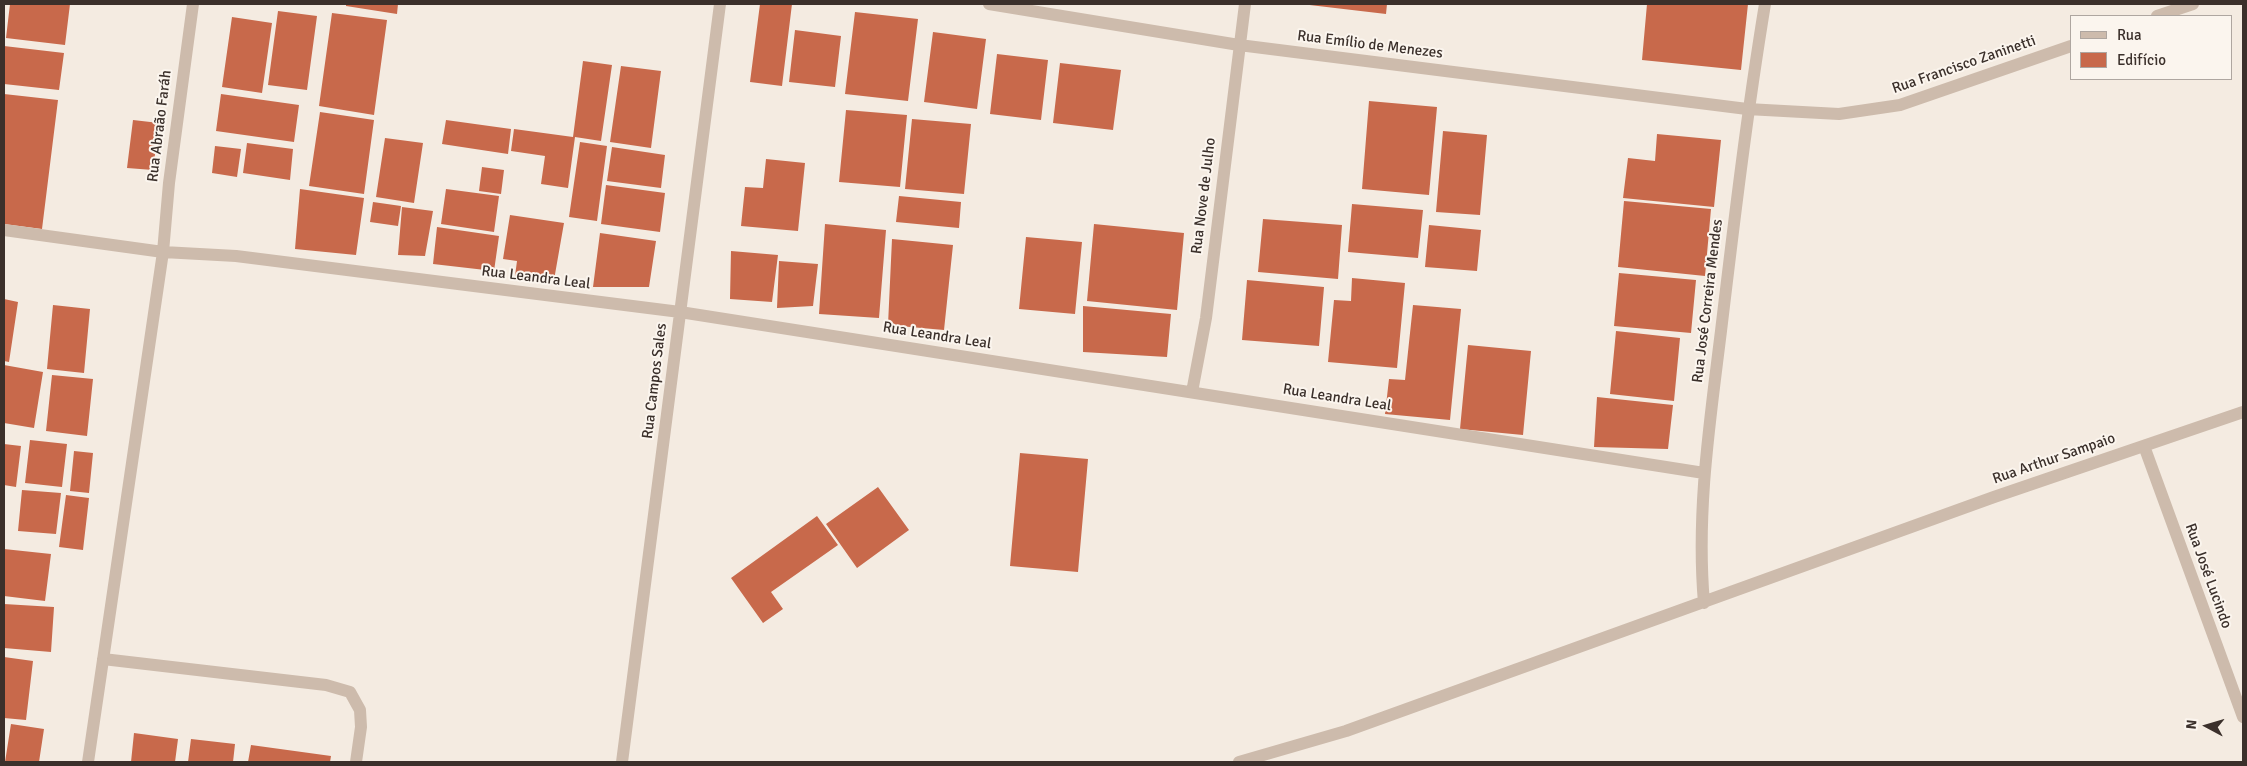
<!DOCTYPE html>
<meta charset="utf-8">
<style>
body{margin:0}
#map{position:relative;width:2247px;height:766px;overflow:hidden;background:#f4ebe1;font-family:Signika,sans-serif}
canvas{display:block}
.frame{position:absolute;inset:0;border:5px solid #3b302b;pointer-events:none}
.legend{position:absolute;left:2070px;top:15px;width:162px;height:65px;box-sizing:border-box;background:#fbf5ee;border:1px solid #aea6a0;margin:0;padding:6px 9px;list-style:none;font-size:15px;color:#3b302b}
.legend li{display:flex;align-items:center;gap:10px;height:25px}
.legend b{width:25px;border:1px solid #aea6a0}
.north{position:absolute;left:2182px;top:701px;width:50px;height:50px;-webkit-text-stroke:4px #fbf5ee;paint-order:stroke;rotate:276deg;font-size:14px;font-weight:700;line-height:20px;text-align:center;color:#3b302b}
.north::after{content:'';display:block;margin:auto;width:18px;height:22px;background:#3b302b;clip-path:polygon(50% 0,100% 100%,50% 72%,0 100%)}
</style>
<div id="map">
<canvas width="2247" height="766"></canvas>
<div class="frame"></div>
<ul class="legend">
<li><b style="height:6px;background:#cdbbac"></b>Rua</li>
<li><b style="height:14px;background:#c8694b"></b>Edifício</li>
</ul>
<div class="north">N</div>
</div>
<script>
const ctx = document.querySelector('canvas').getContext('2d');
ctx.lineJoin = 'round';
function fill(path, color) { ctx.fillStyle = color; ctx.fill(path, 'evenodd'); }
function stroke(path, color, width, dash) { ctx.strokeStyle = color; ctx.lineWidth = width; ctx.lineCap = dash ? 'butt' : 'round'; ctx.setLineDash(dash || []); ctx.stroke(path); }
function write(font, color, halo, rows, align = 'center') {
  ctx.font = font + ' Signika,sans-serif'; ctx.lineWidth = 4; ctx.setLineDash([]); ctx.textBaseline = 'middle'; ctx.strokeStyle = halo; ctx.fillStyle = color; for (const [text, x, y, turn = 0] of rows) {
    ctx.save(); ctx.translate(x, y); ctx.rotate((+turn || 0) * Math.PI / 180); ctx.textAlign = isNaN(turn) ? turn : align; if (halo) ctx.strokeText(text, 0, 0); ctx.fillText(text, 0, 0); ctx.restore();
  }
}
const building = new Path2D(`
 M10,4H70L65,45L6,38Z
 M346,4H398L397,14L346,6Z
 M760,4H792L782,86L750,82Z
 M1301,4H1387L1386,14Z
 M1647,4H1748L1741,70L1642,60Z
 M278,11L317,16L307,90L268,85Z
 M855,12L918,19L908,101L845,94Z
 M332,13L387,20L374,115L319,106Z
 M232,17L272,23L262,93L222,87Z
 M795,30L841,36L835,87L789,82Z
 M933,32L986,39L977,109L924,102Z
 M4,46L64,53L59,90L4,84Z
 M997,54L1048,60L1041,120L990,114Z
 M583,61L612,65L601,141L575,137L568,188L541,184L545,156L511,151L514,129L573,137Z
 M1060,63L1121,70L1113,130L1053,123Z
 M621,66L661,71L651,148L610,142Z
 M4,94L58,100L42,229L4,224Z
 M221,94L299,105L294,142L216,131Z
 M1369,101L1437,107L1429,195L1362,189Z
 M846,110L907,115L900,187L839,182Z
 M320,112L374,120L364,194L309,186Z
 M912,119L971,124L964,194L905,189Z
 M133,120L159,123L153,170L127,168Z
 M446,120L511,129L508,154L442,144Z
 M1443,131L1487,135L1480,215L1436,212Z
 M1657,134L1721,140L1714,207L1623,198L1628,158L1655,161Z
 M385,138L423,143L414,203L376,197Z
 M580,142L607,146L597,221L569,217Z
 M247,143L293,149L290,180L243,173Z
 M215,146L241,149L237,177L212,173Z
 M612,147L665,155L661,188L607,181Z
 M766,159L805,163L798,231L741,226L745,187L763,188Z
 M482,167L504,170L501,194L479,191Z
 M606,185L665,193L660,232L601,224Z
 M300,189L364,198L356,255L295,249Z
 M446,189L499,196L494,232L441,224Z
 M899,196L961,202L959,228L896,222Z
 M1624,201L1711,209L1705,276L1618,267Z
 M373,202L401,206L398,226L370,222Z
 M1352,204L1423,210L1418,258L1348,252Z
 M402,207L433,211L425,256L398,255Z
 M510,215L564,223L554,280L515,276L517,261L503,259Z
 M1263,219L1342,225L1338,279L1258,272Z
 M825,224L886,230L879,318L819,314Z
 M1094,224L1184,233L1177,310L1087,301Z
 M1429,225L1481,230L1477,271L1425,267Z
 M437,227L499,236L494,271L433,264Z
 M600,233L656,241L649,287H593Z
 M1026,237L1082,242L1075,314L1019,309Z
 M892,239L953,245L944,330L888,325Z
 M731,251L778,255L772,302L730,299Z
 M779,261L818,264L813,306L777,308Z
 M1619,273L1696,280L1691,333L1614,326Z
 M1352,278L1405,283L1397,368L1328,362L1334,300L1351,301Z
 M1247,280L1324,287L1319,346L1242,340Z
 M4,299L18,302L9,362L4,361Z
 M53,305L90,309L84,373L47,369Z
 M1413,305L1461,309L1450,420L1385,414L1389,379L1405,380Z
 M1083,306L1171,314L1167,357L1083,352Z
 M1616,331L1680,338L1674,401L1610,394Z
 M1468,345L1531,351L1523,435L1460,429Z
 M4,365L43,372L34,428L4,423Z
 M52,375L93,379L87,436L46,431Z
 M1597,397L1673,405L1668,449L1594,447Z
 M30,440L67,444L62,487L25,483Z
 M4,444L21,446L16,487L4,485Z
 M74,451L93,453L89,493L70,491Z
 M1020,453L1088,459L1078,572L1010,566Z
 M878,487L909,530L857,568L826,524Z
 M22,490L61,493L56,534L18,531Z
 M66,495L89,498L83,550L59,547Z
 M817,516L838,545L771,592L783,609L763,623L731,578Z
 M4,549L51,554L45,601L4,596Z
 M4,604L54,607L51,652L4,648Z
 M4,657L33,661L26,720L4,718Z
 M11,724L44,729L39,762H5Z
 M134,733L178,739L175,762H131Z
 M191,739L235,744L233,762H188Z
 M251,745L331,756L330,762H248Z`);
const minor = new Path2D(`
 M989,4L1239,45L1747,109L1839,114L1900,105L2071,46
 M2157,16L2193,4
 M4,230L163,252L236,256L680,312L1704,473
 M1192,392L1206,318L1245,4
 M2144,446L2243,717
 M1704,603C1696,512 1710,421 1721,331C1734,222 1747,113 1765,4
 M103,659L326,685L350,692L360,710L361,727L356,762
 M88,762L163,252L169,183L193,4
 M622,762L720,4
 M1239,762L1346,731L1994,497L2243,412`);
const streetNames = [
 ["Rua Emílio de Menezes",1370,45,7],
 ["Rua Francisco Zaninetti",1964,65,-19],
 ["Rua Abraão Faráh",160,126,-83],
 ["Rua Nove de Julho",1204,196,-83],
 ["Rua Leandra Leal",536,278,7],
 ["Rua José Correira Mendes",1708,301,-83],
 ["Rua Leandra Leal",937,336,9],
 ["Rua Campos Sales",655,381,-83],
 ["Rua Leandra Leal",1337,398,9],
 ["Rua Arthur Sampaio",2054,459,-19],
 ["Rua José Lucindo",2208,576,70]
];
fill(building, '#c8694b');
stroke(minor, '#cdbbac', 12);
write('15px', '#3b302b', '#fbf5ee', streetNames);
</script>
